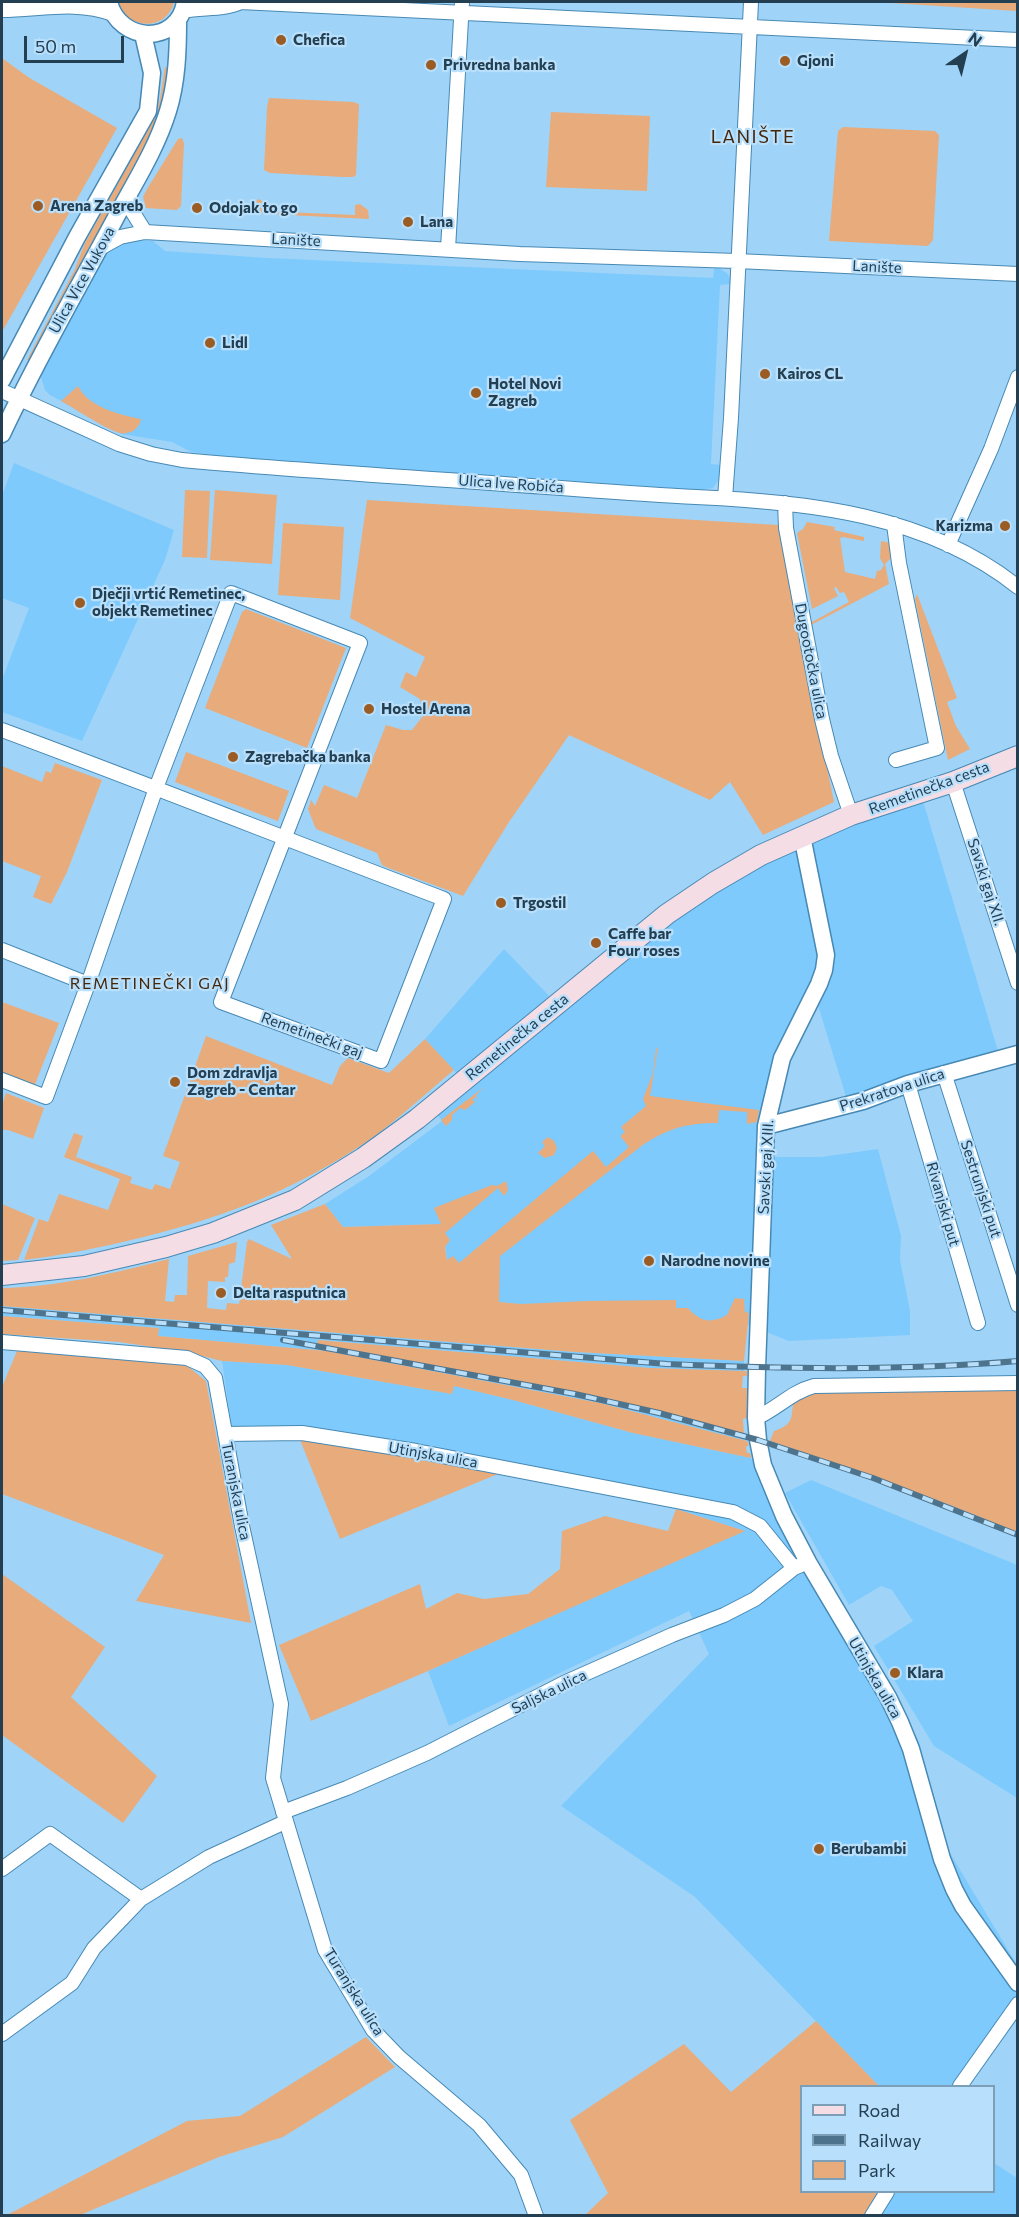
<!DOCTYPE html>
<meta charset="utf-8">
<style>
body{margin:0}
#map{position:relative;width:1019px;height:2217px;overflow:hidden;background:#9fd4f8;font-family:Commissioner,sans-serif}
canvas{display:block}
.frame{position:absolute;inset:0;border:3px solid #233f51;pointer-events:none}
.legend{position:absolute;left:800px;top:2085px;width:195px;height:108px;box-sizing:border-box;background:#b8dffb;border:2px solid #7c9fb7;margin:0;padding:8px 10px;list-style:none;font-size:18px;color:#233f51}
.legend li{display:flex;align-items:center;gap:12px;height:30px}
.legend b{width:30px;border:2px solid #7c9fb7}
.north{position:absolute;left:935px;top:24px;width:60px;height:60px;-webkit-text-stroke:4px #b8dffb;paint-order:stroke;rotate:35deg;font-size:16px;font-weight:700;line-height:24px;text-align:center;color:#233f51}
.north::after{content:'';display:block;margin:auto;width:21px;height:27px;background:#233f51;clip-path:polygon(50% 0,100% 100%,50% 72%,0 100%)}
.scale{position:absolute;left:24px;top:36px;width:100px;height:27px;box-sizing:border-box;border:3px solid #233f51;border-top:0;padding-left:8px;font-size:18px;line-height:21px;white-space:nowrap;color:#233f51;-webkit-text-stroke:4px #b8dffb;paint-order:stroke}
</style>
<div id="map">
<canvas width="1019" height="2217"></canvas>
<div class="frame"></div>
<ul class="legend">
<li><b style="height:8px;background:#f5dde5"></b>Road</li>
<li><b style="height:8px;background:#4e738c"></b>Railway</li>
<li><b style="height:16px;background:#e8ab7b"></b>Park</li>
</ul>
<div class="north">N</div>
<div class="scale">50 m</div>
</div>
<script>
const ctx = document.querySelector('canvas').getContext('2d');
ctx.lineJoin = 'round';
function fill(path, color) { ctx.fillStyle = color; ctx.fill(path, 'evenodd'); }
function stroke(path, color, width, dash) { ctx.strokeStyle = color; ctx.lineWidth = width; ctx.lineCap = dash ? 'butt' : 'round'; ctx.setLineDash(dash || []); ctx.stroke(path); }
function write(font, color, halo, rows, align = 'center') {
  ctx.font = font + ' Commissioner,sans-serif'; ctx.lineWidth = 4.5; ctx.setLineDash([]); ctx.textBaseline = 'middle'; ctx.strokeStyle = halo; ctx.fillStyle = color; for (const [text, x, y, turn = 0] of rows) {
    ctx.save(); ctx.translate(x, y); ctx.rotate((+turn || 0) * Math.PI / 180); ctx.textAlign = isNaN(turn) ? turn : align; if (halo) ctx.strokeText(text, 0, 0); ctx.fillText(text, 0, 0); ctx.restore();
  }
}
const built = new Path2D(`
 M136,240L153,241L165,251L268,258L713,278L714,268H719L728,274L730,279V284L720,285L711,464L722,465L720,478L713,488L700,490L224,457L191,452L172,442L121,434L50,395L45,390L41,377V372L101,261L108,252L117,247Z
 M14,463L174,530L165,560L82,741L2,712V680L29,608L2,598V496Z
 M923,801L998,1051L847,1100L817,1002L778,1050L769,1075L768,1096L773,1157H821L878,1149L901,1236L900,1260L910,1311V1335L789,1341L748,1325L553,1312L449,1302L448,1266L442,1224L343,1227L325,1204L369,1176L442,1121L436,1113L666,926L732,881L832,832Z
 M504,949L553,1000L460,1077L425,1039Z
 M2,1306L575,1352L744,1361V1372L715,1371L650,1368L319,1340L318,1344L576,1392L658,1410L744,1434L747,1441L600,1403L327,1351L158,1336L159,1328L2,1316Z
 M222,1361L287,1365L452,1394L454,1386L513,1400L633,1433L751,1458L778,1516L839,1603L903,1710L919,1742L950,1853L1017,1965V2003L954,2086H879L695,1897L561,1806L709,1654L689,1611L449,1726L428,1671L744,1531L676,1509L544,1483L406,1453L298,1435L233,1437Z
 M811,1480L1017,1565V1798L934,1746L874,1646L913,1621L892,1590L881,1586L849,1605L785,1493Z
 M994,2163L1017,2178V2215L880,2216L895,2192H994Z`);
const green = new Path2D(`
 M118,2H174C167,32 126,30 118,2Z
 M875,2H1017V11Z
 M2,58L28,77L117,128L2,332Z
 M165,67L169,69L165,99L151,136L30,362L27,360L74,271L85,243L156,115L160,99Z
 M269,98L353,102L359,104L356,175L353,177H342L270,173L264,170L267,107Z
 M551,112L650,116L647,191L546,187Z
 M843,127L935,131L939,135L933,240L928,246L829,241L838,131Z
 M182,138L184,143L181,206L177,210L146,208L143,197L147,189L178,139Z
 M259,199L262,201V211L355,215V205L360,204L368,210L369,219L247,213L251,204Z
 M78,386C88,407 120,415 141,419C139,429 130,435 120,433C107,430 74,408 61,401Z
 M185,490L210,491L207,558L182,557Z
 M215,490L277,495L272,564L210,560Z
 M367,500L778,525L834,802L763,835L730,782L710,800L569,735L509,822L463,896L386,867L382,865L377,853L316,829L308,809L311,800L315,806L324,785L357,798L386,725L403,730H412L423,716L420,699L400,687L406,672L416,677L425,657L350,618Z
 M807,522L835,527L834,530L864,537V541L843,537L840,538L845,572L875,579L877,571L881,570L884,565L880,558L881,541L890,543L893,556L885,564L889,584L811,625L810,623L849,602L844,592L840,593L836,587L834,588L838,596L812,609L797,533L803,529Z
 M283,523L344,527L340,600L278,595Z
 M917,594L957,698L947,702L956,726L970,749L948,760L915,599Z
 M246,609L346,648L307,748L205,708L242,612Z
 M186,752L289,791L278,821L175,782Z
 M55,763L102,780L67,872L51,904L33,897L41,876L2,861V766L42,782L46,771L51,773Z
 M2,1002L59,1023L32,1092L2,1080Z
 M206,1036L332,1085L340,1066L348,1058L389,1073L425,1039L454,1070C426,1093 399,1119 369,1140C293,1192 217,1220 127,1241C92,1249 59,1256 24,1260L39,1219L48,1222L59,1194L108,1210L120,1179L64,1157L74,1133L83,1136L76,1157L132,1177L130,1183L152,1190L155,1184L170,1189L180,1162L163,1156Z
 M658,1047L650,1096L759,1110L757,1122L747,1124V1112L719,1110L718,1123C687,1123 670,1128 644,1144L500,1256L499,1302L521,1304L587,1301L676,1300V1308H688C700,1322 711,1324 727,1315L735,1298L744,1299L745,1312L749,1313L744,1361L575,1352L2,1306V1288C58,1287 115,1273 169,1259L165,1301L174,1302L175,1295H187L188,1256L237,1242L235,1262L229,1264L228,1277H225V1282L208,1281L207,1308L226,1310L227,1303L239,1304L247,1242L249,1239L292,1259L271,1225L325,1204L343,1227L441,1224L434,1208L492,1185L497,1186L506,1181L508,1190L504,1196L498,1188L445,1233L450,1240L445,1247L447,1260L453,1256L459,1263L593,1151L606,1167L629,1147L620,1136L625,1132L621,1127L646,1106L643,1099L653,1073L656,1049Z
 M484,1087L476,1095L477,1100L475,1097L472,1100L475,1102L465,1110L460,1108L452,1115V1120L446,1126L441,1120Z
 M6,1093L44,1108L33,1139L8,1130H2V1105Z
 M548,1137L554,1141L557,1148L554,1155L545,1158L538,1153L545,1146L542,1142Z
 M2,1204L35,1218L18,1260L2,1261Z
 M2,1316L159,1328L158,1336L327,1351L600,1403L747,1441L749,1445L746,1447L747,1453H750L751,1458L633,1433L513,1400L454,1386L452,1394L287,1365L222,1361L186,1352L119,1342L2,1334Z
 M318,1340L650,1368L747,1371V1376H743L742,1388H747V1418L743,1419L744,1434C603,1396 461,1370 317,1344Z
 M17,1351L186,1365L206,1381L251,1623L136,1601L164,1555L2,1494V1387Z
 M834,1388H1017V1532L947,1504L770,1441L774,1431C804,1422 783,1405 801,1396C810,1391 824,1390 834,1388Z
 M298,1435L406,1453L498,1474L340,1539Z
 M676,1509L745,1531L428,1671L311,1721L279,1645L420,1584L426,1609L457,1593L484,1599L528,1594L560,1569L562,1531L605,1516L668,1531Z
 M2,1574L105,1647L71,1697L157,1776L123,1823L2,1735Z
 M816,2021L879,2086H802V2192H883L867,2215H585L608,2193L570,2120L684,2044L731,2092Z
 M366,2037L395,2067L283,2137L219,2157L80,2215H7L187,2121L240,2116Z`);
const minor = new Path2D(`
 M240,2L1018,40
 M2,10C39,10 76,0 113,14
 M183,11C202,7 224,10 241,2
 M129,192L132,211L145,232
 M100,248L120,237L145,232L520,254L737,261L1018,274
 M448,249L462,2
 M2,391L119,444L151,454L182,460C312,472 443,479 574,489C615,492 656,495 696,497C808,502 926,514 1018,587
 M725,498L731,418L751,2
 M785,503L786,528L822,719L831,756L851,815
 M894,524L899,563L937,748L896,760
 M948,545L991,449L1018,377
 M2,730C150,785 296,843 444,899L381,1061L221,1002L360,643L231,593L156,788L88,984L46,1097L2,1080
 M953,782L1018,983
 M2,950L88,984
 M944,1073L1018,1305
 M908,1084L978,1323
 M2,1342L187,1358L205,1366L215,1378L242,1526L281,1704L273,1778L325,1950L373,2030L399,2057L479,2125L521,2175L536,2216
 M756,1418C777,1409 791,1392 814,1386L1018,1383
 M225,1434L302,1433L416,1451L733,1512L760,1526L794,1568
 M283,1812L347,1788L427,1753L564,1683L672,1635L724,1615L755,1599L794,1568L801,1565
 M2,1869L50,1834L141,1899L209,1857L285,1822
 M2,2034L72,1983L94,1948L141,1899
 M960,2086L1018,2004
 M872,2216L887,2192`);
const tertiary = new Path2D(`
 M109,2C119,43 178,46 185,2
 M2,380L77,237L148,111L152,73L143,34
 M2,434C36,361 76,292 114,221C133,185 156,150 168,111C177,82 178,51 178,21
 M802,836L826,955L824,970L819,984L782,1058L766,1126L757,1368L756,1418L758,1440L763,1465L784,1516L808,1562L888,1697L900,1722L911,1749L942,1859L954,1889L963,1906L1018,1983
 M766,1126L863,1101L908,1084L1018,1054`);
const secondary = new Path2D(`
 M2,1275L84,1266L166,1247L213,1233L295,1200L363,1158L417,1119L667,914L713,883L761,855L851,815L953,782L1018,756`);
const rail = new Path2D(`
 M2,1310L667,1364C784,1369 900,1371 1018,1361
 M283,1340L575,1394L659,1413L758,1440L873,1478L1018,1535`);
const markers = [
 [281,40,6,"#9b5c23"],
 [785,61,6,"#9b5c23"],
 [431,65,6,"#9b5c23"],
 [38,206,6,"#9b5c23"],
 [197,208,6,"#9b5c23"],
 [408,222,6,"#9b5c23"],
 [210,343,6,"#9b5c23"],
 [765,374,6,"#9b5c23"],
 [476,393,6,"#9b5c23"],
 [1005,526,6,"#9b5c23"],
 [80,603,6,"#9b5c23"],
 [369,709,6,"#9b5c23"],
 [233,757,6,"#9b5c23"],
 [501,903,6,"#9b5c23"],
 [596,943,6,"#9b5c23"],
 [175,1082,6,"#9b5c23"],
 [649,1261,6,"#9b5c23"],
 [221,1293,6,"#9b5c23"],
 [895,1673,6,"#9b5c23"],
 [819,1849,6,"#9b5c23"]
];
const poiNames = [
 ["Chefica",293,40],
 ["Gjoni",797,61],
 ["Privredna banka",443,65],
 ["Arena Zagreb",50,206],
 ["Odojak to go",209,208],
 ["Lana",420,222],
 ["Lidl",222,343],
 ["Kairos CL",777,374],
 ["Hotel Novi",488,384],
 ["Zagreb",488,401],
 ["Karizma",993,526,"right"],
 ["Dječji vrtić Remetinec,",92,594],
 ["objekt Remetinec",92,611],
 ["Hostel Arena",381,709],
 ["Zagrebačka banka",245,757],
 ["Trgostil",513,903],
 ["Caffe bar",608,934],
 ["Four roses",608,951],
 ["Dom zdravlja",187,1073],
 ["Zagreb - Centar",187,1090],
 ["Narodne novine",661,1261],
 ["Delta rasputnica",233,1293],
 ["Klara",907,1673],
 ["Berubambi",831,1849]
];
const streetNames = [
 ["Lanište",296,240,3],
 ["Lanište",877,267,3],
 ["Ulica Vice Vukova",82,280,-61],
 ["Ulica Ive Robića",511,484,4],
 ["Dugootočka ulica",811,661,79],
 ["Remetinečka cesta",929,788,-20],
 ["Savski gaj XII.",986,882,72],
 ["Remetinečki gaj",312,1035,20],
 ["Remetinečka cesta",517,1037,-39],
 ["Prekratova ulica",892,1090,-18],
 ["Savski gaj XIII.",766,1167,-87],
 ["Sestrunjski put",981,1189,72],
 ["Rivanjski put",943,1204,74],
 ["Utinjska ulica",433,1455,10],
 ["Turanjska ulica",236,1491,79],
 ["Utinjska ulica",875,1678,60],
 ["Saljska ulica",549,1692,-26],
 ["Turanjska ulica",354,1992,58]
];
const neighbourhoodNames = [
 ["REMETINEČKI GAJ",150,984]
];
const quarterNames = [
 ["LANIŠTE",753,137]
];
fill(built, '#7ecafc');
fill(green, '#e8ab7b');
stroke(minor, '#4789b4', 16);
stroke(tertiary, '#4789b4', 19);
stroke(secondary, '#4789b4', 22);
stroke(minor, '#fff', 14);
stroke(tertiary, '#fff', 16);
stroke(secondary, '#f5dde5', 20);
stroke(rail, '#4e738c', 6);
stroke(rail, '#b8dffb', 4, [11]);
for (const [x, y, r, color] of markers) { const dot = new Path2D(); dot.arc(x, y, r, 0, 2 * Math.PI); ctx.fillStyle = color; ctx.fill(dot); stroke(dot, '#b8dffb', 2); }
write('bold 15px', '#233f51', '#b8dffb', poiNames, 'left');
write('15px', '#233f51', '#b8dffb', streetNames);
ctx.letterSpacing = '1.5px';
write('16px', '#44260b', '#b8dffb', neighbourhoodNames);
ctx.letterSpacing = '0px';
ctx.letterSpacing = '1.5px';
write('18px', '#44260b', '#b8dffb', quarterNames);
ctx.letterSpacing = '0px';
</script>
